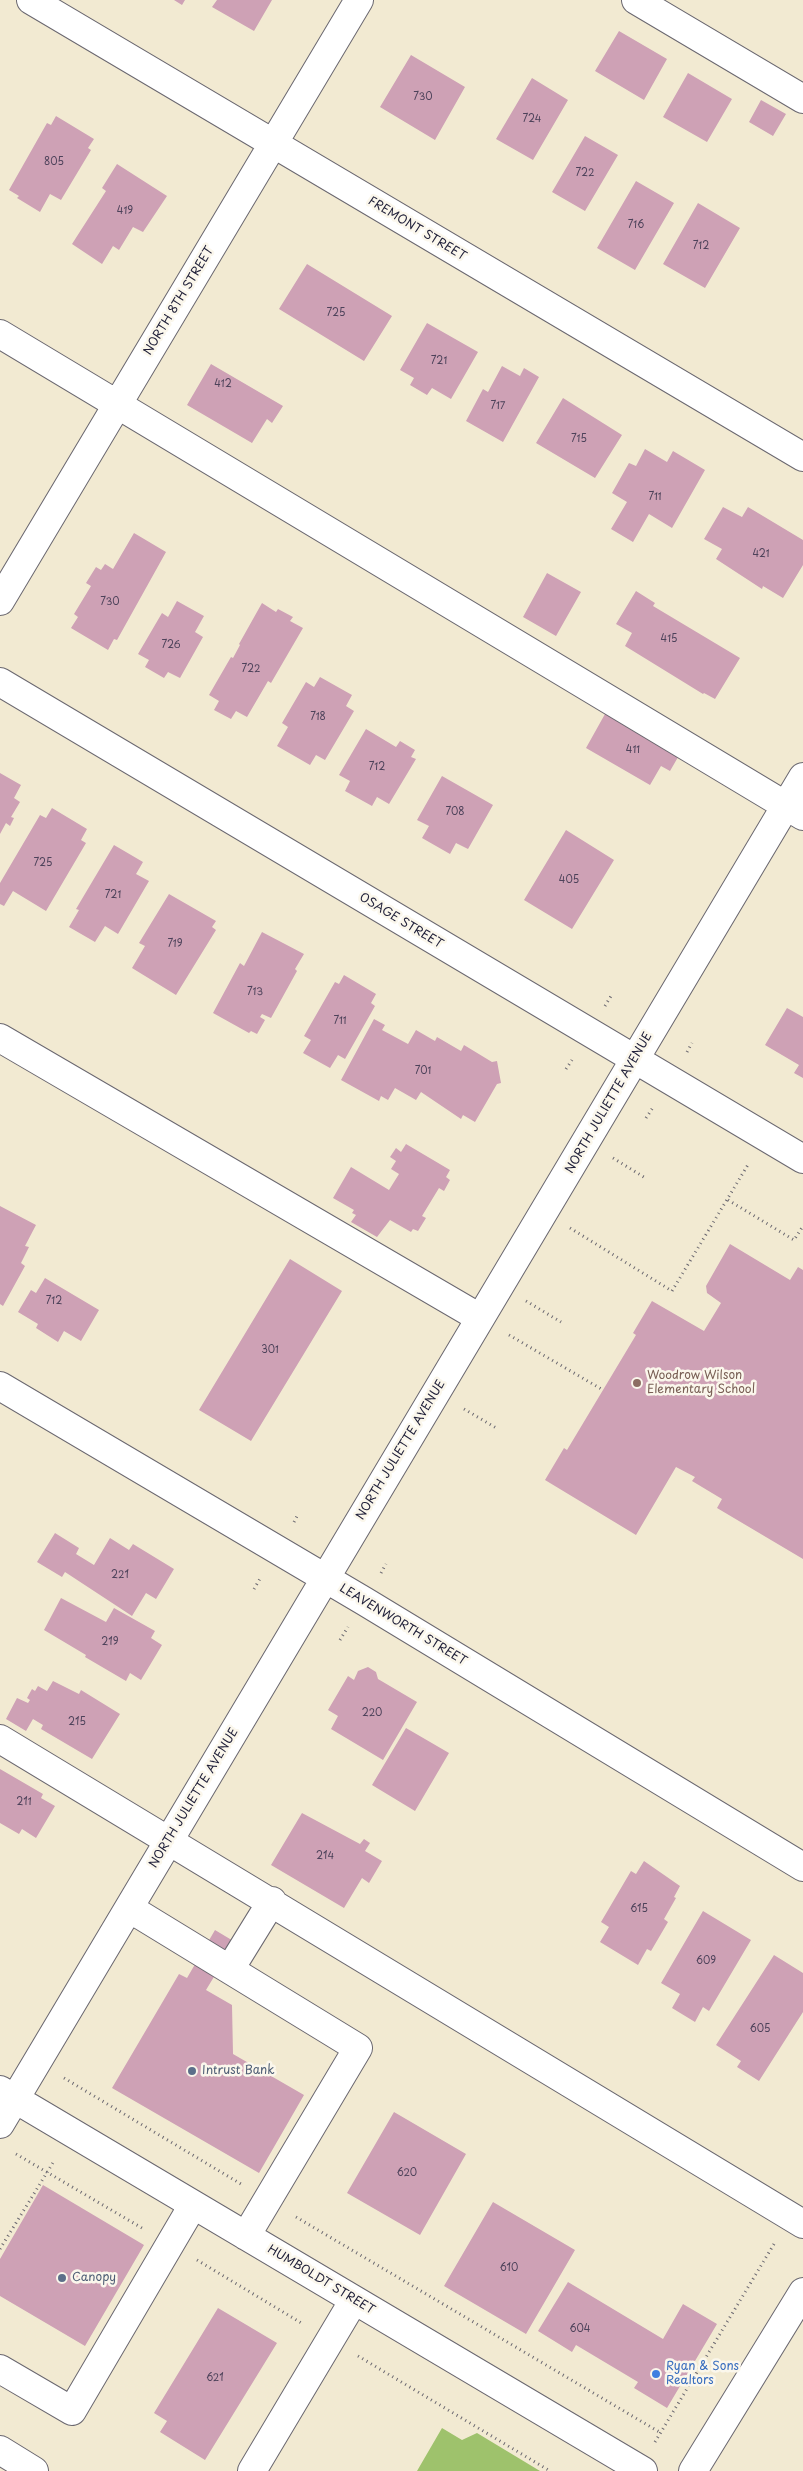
<!DOCTYPE html>
<style>
body{margin:0}
canvas{display:block;background:#f2ead2}
</style>
<canvas width="803" height="2471"></canvas>
<script>
const ctx = document.querySelector('canvas').getContext('2d');
ctx.lineJoin = 'round';
function fill(path, color) { ctx.fillStyle = color; ctx.fill(path, 'evenodd'); }
function stroke(path, color, width, dash) { ctx.strokeStyle = color; ctx.lineWidth = width; ctx.lineCap = dash ? 'butt' : 'round'; ctx.setLineDash(dash || []); ctx.stroke(path); }
function write(font, color, halo, rows, align = 'center') {
  ctx.font = font + ' "Playpen Sans",sans-serif'; ctx.lineWidth = 5; ctx.setLineDash([]); ctx.textBaseline = 'middle'; ctx.strokeStyle = halo; ctx.fillStyle = color; for (const [text, x, y, turn = 0] of rows) {
    ctx.save(); ctx.translate(x, y); ctx.rotate((+turn || 0) * Math.PI / 180); ctx.textAlign = isNaN(turn) ? turn : align; if (halo) ctx.strokeText(text, 0, 0); ctx.fillText(text, 0, 0); ctx.restore();
  }
}
const green = new Path2D(`
 M442,2428L462,2440L477,2433L540,2471H417Z`);
const building = new Path2D(`
 M174,0H185L182,5Z
 M217,0H272L254,31L212,7Z
 M619,31L667,59L644,100L595,71Z
 M411,55L465,87L435,140L380,107Z
 M688,73L732,99L707,142L663,117Z
 M532,78L568,100L533,160L496,139Z
 M761,100L786,114L773,136L749,122Z
 M56,116L94,139L88,148L91,150L61,200L50,194L40,212L17,198L19,196L9,190L47,123L51,125Z
 M585,136L618,155L585,211L552,192Z
 M117,164L167,196L143,232L133,227L119,250L113,246L102,264L72,244L106,191L102,188Z
 M636,181L674,203L635,270L597,248Z
 M698,203L740,228L705,288L663,264Z
 M307,264L392,316L364,361L279,309Z
 M427,323L478,352L451,399L432,388L427,395L410,385L414,378L400,370Z
 M211,364L283,406L272,423L267,419L252,443L187,405Z
 M502,366L520,376L524,368L539,377L503,442L466,421L483,389L488,392Z
 M563,398L622,435L595,478L536,443Z
 M645,449L667,462L673,451L705,470L672,528L649,514L633,542L611,529L627,502L612,493L629,463L636,466Z
 M723,507L742,517L748,507L803,540V565L783,598L763,586L762,589L716,559L722,549L704,539Z
 M134,533L166,552L117,640L114,639L108,650L71,628L78,617L74,614L91,586L86,583L96,567L101,570L105,564L113,569Z
 M547,573L581,592L556,636L523,617Z
 M636,591L655,603L653,606L740,658L715,699L704,693L703,694L625,646L632,633L616,624Z
 M177,601L204,616L195,632L203,637L180,678L168,672L164,678L145,667L149,660L138,654L162,613L168,617Z
 M262,603L276,612L278,609L293,617L290,621L303,628L271,683L268,681L247,717L236,711L231,719L214,710L219,701L209,695L231,657L233,658L240,645L239,644Z
 M320,677L352,695L346,706L354,711L325,760L316,755L310,765L277,746L288,727L282,723L306,682L314,687Z
 M605,714L620,722L622,718L681,752L670,771L661,766L650,785L586,748Z
 M366,729L396,747L400,741L415,750L411,757L416,759L389,804L377,797L372,806L345,791L350,781L339,775Z
 M0,773L21,785L14,798L20,802L11,817L14,818L10,826L6,823L0,834Z
 M442,776L493,805L468,849L456,843L450,854L422,838L429,826L417,820Z
 M52,808L87,829L81,840L86,843L46,911L13,891L4,906L0,904V883L40,815L46,818Z
 M566,830L614,860L572,929L524,900Z
 M114,845L143,862L136,874L149,881L118,934L105,926L95,942L69,927L79,910L76,909Z
 M169,894L216,921L212,927L216,930L176,995L132,968L145,946L139,943Z
 M262,932L304,954L295,969L297,971L271,1018L262,1014L260,1017L265,1020L257,1034L251,1031L249,1033L213,1013L240,963L244,966Z
 M344,975L376,994L371,1003L375,1006L345,1059L338,1055L330,1068L303,1053L311,1040L304,1036L335,982L339,984Z
 M787,1008L803,1017V1078L794,1073L799,1065L765,1045Z
 M374,1019L385,1025L382,1030L408,1044L416,1030L435,1041L437,1037L461,1051L464,1045L492,1062L497,1061L501,1083L497,1084L475,1122L463,1115L461,1119L421,1092L416,1100L395,1088L388,1100L381,1096L379,1101L341,1080Z
 M406,1144L450,1170L446,1177L450,1180L444,1191L439,1188L422,1216L426,1218L418,1231L413,1229L411,1232L390,1220L377,1237L351,1222L356,1215L352,1213L354,1210L333,1198L351,1167L389,1190L399,1174L391,1169L396,1161L390,1157L396,1148L401,1152Z
 M0,1206L36,1225L25,1246L29,1247L21,1263L25,1266L3,1306L0,1304Z
 M730,1244L790,1280L798,1267L803,1270V1559L717,1508L722,1499L692,1481L695,1477L676,1467L636,1535L545,1480L564,1448L567,1450L636,1335L633,1333L652,1301L704,1331L721,1303L707,1293L706,1286Z
 M290,1259L342,1291L251,1441L199,1410Z
 M45,1278L99,1310L81,1341L64,1331L58,1342L36,1328L38,1324L18,1312L31,1290L36,1293Z
 M55,1533L79,1548L76,1554L94,1565L110,1538L129,1550L133,1544L174,1569L156,1599L146,1593L132,1616L65,1572L62,1577L37,1562Z
 M61,1598L106,1622L114,1608L155,1631L151,1638L162,1645L141,1680L130,1673L126,1681L85,1657L86,1655L44,1630Z
 M368,1667L376,1672L378,1679L417,1702L383,1760L331,1729L338,1716L328,1710L348,1676L354,1680L358,1671Z
 M53,1681L79,1694L81,1690L120,1714L92,1759L41,1729L43,1725L33,1719L26,1731L6,1719L17,1698L28,1703L30,1700L27,1698L32,1689L35,1691L38,1686L47,1691Z
 M406,1728L449,1753L415,1811L372,1785Z
 M0,1769L43,1794L41,1798L55,1806L36,1838L22,1829L19,1834L0,1823Z
 M302,1813L360,1844L364,1839L370,1843L365,1851L382,1861L369,1883L362,1878L344,1908L271,1865Z
 M644,1861L680,1886L674,1897L676,1898L664,1919L668,1922L651,1951L647,1949L638,1965L600,1942L609,1927L601,1922L631,1871L636,1874Z
 M703,1911L751,1940L709,2011L703,2007L695,2022L672,2008L680,1994L661,1983Z
 M215,1930L235,1942L206,1990L232,2005L233,2054L304,2095L259,2173L112,2088L179,1974L187,1978Z
 M774,1955L803,1973V2012L759,2081L737,2067L741,2061L716,2045Z
 M394,2112L466,2154L420,2235L347,2193Z
 M43,2185L144,2245L85,2346L0,2296V2259Z
 M493,2202L575,2250L526,2334L444,2286Z
 M568,2282L663,2339L683,2304L717,2324L667,2408L634,2388L638,2382L576,2345L572,2352L538,2331Z
 M218,2308L277,2343L205,2460L160,2432L167,2421L154,2413Z`);
const path = new Path2D(`
 M605,1006L611,996
 M687,1052L692,1043
 M566,1069L572,1060
 M646,1118L654,1106
 M613,1158L647,1179
 M728,1200L794,1240L803,1226
 M570,1228L672,1291L749,1163
 M526,1301L561,1322
 M509,1335L603,1390
 M464,1409L498,1429
 M294,1522L298,1514
 M381,1573L386,1564
 M254,1589L261,1577
 M340,1640L348,1627
 M64,2078L241,2184
 M16,2154L142,2228
 M296,2217L661,2433
 M0,2249L54,2161
 M197,2260L303,2324
 M358,2356L550,2471
 M655,2442L774,2244`);
const minor = new Path2D(`
 M31,0L803,457
 M636,0L803,99
 M0,334L803,816
 M0,601L359,0
 M0,682L803,1159
 M0,1038L480,1318
 M0,1386L364,1601L803,1867
 M0,1739L803,2224
 M129,1908L358,2048L246,2236
 M230,1969L272,1901
 M0,2090L643,2471
 M0,2124L803,777
 M0,2369L72,2411L193,2205
 M0,2450L34,2471
 M252,2471L354,2300
 M693,2471L803,2292`);
const markers = [
 [637,1383,5,"#8d6e63"],
 [192,2071,5,"#5c6f8a"],
 [62,2278,5,"#5c6f8a"],
 [656,2374,5,"#3f7fe0"]
];
const numberNames = [
 ["730",423,97],
 ["724",532,119],
 ["805",54,162],
 ["722",585,173],
 ["419",125,211],
 ["716",636,225],
 ["712",701,246],
 ["725",336,313],
 ["721",439,361],
 ["412",223,384],
 ["717",498,406],
 ["715",579,439],
 ["711",655,497],
 ["421",761,554],
 ["730",110,602],
 ["415",669,639],
 ["726",171,645],
 ["722",251,669],
 ["718",318,717],
 ["411",633,750],
 ["712",377,767],
 ["708",455,812],
 ["725",43,863],
 ["405",569,880],
 ["721",113,895],
 ["719",175,944],
 ["713",255,992],
 ["711",340,1021],
 ["701",423,1071],
 ["712",54,1301],
 ["301",270,1350],
 ["221",120,1575],
 ["219",110,1642],
 ["220",372,1713],
 ["215",77,1722],
 ["211",24,1802],
 ["214",325,1856],
 ["615",639,1909],
 ["609",706,1961],
 ["605",760,2029],
 ["620",407,2173],
 ["610",509,2268],
 ["604",580,2329],
 ["621",215,2378]
];
const streetNames = [
 ["FREMONT STREET",417,229,31],
 ["NORTH 8TH STREET",179,301,-59],
 ["OSAGE STREET",401,921,31],
 ["NORTH JULIETTE AVENUE",609,1103,-60],
 ["NORTH JULIETTE AVENUE",401,1450,-59],
 ["LEAVENWORTH STREET",403,1625,31],
 ["NORTH JULIETTE AVENUE",194,1798,-59],
 ["HUMBOLDT STREET",321,2280,31]
];
const educationNames = [
 ["Woodrow Wilson",647,1376],
 ["Elementary School",647,1390]
];
const serviceNames = [
 ["Intrust Bank",202,2071],
 ["Canopy",72,2278]
];
const shopNames = [
 ["Ryan & Sons",666,2367],
 ["Realtors",666,2381]
];
fill(green, '#9ec26c');
fill(building, '#cea1b5');
stroke(minor, '#6b6870', 30);
stroke(path, '#6b6870', 3, [1, 4]);
stroke(minor, '#fff', 28);
for (const [x, y, r, color] of markers) { const dot = new Path2D(); dot.arc(x, y, r, 0, 2 * Math.PI); ctx.fillStyle = color; ctx.fill(dot); stroke(dot, '#fbf7ec', 2); }
write('10px', '#4d425a', null, numberNames);
write('12px', '#22223b', '#fbf7ec', streetNames);
write('12px', '#785e54', '#fbf7ec', educationNames, 'left');
write('12px', '#4e5e75', '#fbf7ec', serviceNames, 'left');
write('12px', '#366cbe', '#fbf7ec', shopNames, 'left');
</script>
